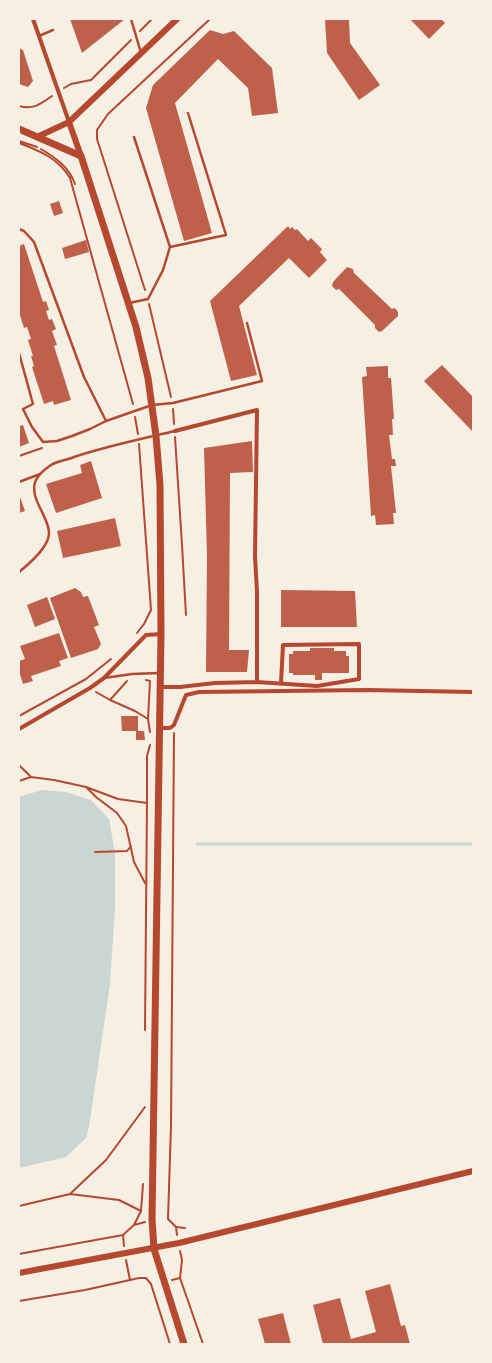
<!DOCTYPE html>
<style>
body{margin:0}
#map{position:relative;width:492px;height:1363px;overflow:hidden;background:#f6efe4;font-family:Roboto,sans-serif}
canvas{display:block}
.frame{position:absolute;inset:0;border:20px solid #f6efe4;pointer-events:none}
</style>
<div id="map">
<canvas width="492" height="1363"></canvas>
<div class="frame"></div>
</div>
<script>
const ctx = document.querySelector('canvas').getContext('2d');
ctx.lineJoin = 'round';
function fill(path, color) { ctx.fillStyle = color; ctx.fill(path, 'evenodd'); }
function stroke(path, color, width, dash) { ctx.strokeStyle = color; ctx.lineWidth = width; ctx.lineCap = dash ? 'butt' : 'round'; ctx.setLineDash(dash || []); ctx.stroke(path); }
const water = new Path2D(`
 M42,790L66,792L91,800L109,819L115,853V907L110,984L89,1127L86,1138L66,1157L19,1168V797Z`);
const stream = new Path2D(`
 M197,844H473`);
const building = new Path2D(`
 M70,19H125L82,53Z
 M325,19H349L350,43L380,85L359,100L327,53Z
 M410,19H441L445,23L429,39Z
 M210,30L223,34L234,31L272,68L278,113L252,116L248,88L218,59L175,103L212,233L184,241L146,108L153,85Z
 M19,48L23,50L33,81L28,87L19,84Z
 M59,201L63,213L54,216L50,204Z
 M288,226L290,229L292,227L295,230L297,229L308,241L311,238L322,249L320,252L327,260L309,278L289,258L239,306L257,375L231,381L210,301Z
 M86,240L89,252L65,259L62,248Z
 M24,244L43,302L46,301L49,310L46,311L49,320L52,319L56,329L52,331L57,345L54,346L71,400L54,405L53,401L44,404L32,367L34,366L31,356H33L28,340L31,339L27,327L24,328L19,312V306H20L19,302V246Z
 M347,267L353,269L354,273L392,309L395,308L398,312V316L382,331L379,332L375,328V325L339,289L336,290L332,286L333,282Z
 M442,365L473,397V432L424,381Z
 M388,366V378H391L394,419H392L393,435H389L392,459H395L396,466H391L396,513H393L394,524L376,525L375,515L371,516L362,377L367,376L366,367Z
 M23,425L29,443L19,447V426Z
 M252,441L253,472L230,473L229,650H249L247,672H206L207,556L204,448Z
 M91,461L102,498L56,513L46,484L82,473L80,465Z
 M19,494L25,511L19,513Z
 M115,518L121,546L63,558L57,531Z
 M75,588L81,592L83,597L88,596L99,625L94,627L101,644L98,649L71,658L50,598Z
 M281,590L355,591L357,627H281Z
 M47,597L55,619L35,627L27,605Z
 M59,633L68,658L59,661L61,666L31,676L33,681L23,684L19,671V661L25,659L20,646Z
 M310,648H334V651H346V656H349V673H322V680H315V675H293V673H289V654H293V651H310Z
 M121,716H138V731H144L145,740H136V731H122Z
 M390,1284L401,1326L405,1325L410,1344H323L313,1305L340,1298L351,1339L376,1332L365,1291Z
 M283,1313L291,1344H265L258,1319Z`);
const path = new Path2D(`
 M140,31L152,19
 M64,88L71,84L91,80L131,40
 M19,106C33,110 41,104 52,96
 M19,141L37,147
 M19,143C40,151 58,158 70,178L133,404
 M41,149C56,158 69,167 75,184
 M145,290L97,139V130L108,114L210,19
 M149,304L171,397
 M173,409L174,424
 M135,417L138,434
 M175,437L182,545L186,615
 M19,456L42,448
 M137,633L144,624L151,610L139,444
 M146,680L150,681L148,719L150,732
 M96,692L110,700L135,711L148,719
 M110,700L127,681
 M19,716L86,679L111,659
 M174,733L171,1126L168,1219L176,1227L185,1228
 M19,765L31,777
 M19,781L31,777L54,780L86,787L118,799L147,803
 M87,788L96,797L117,813L126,826L134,862L145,883
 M95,852L127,851L131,846
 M145,1030L147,803V756L150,745
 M70,1194L119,1200L141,1211
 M19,1206L70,1194L106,1160L145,1107
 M134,1225L145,1222
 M176,1227L177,1235
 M123,1235L124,1246
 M180,1251L182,1260L180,1278L203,1344
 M19,1254L123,1235L134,1225L141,1211L143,1184
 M126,1260L130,1280
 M172,1280L180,1278
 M19,1301L85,1290L139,1278H146L151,1284L170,1344`);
const service = new Path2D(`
 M131,19L141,53
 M39,36L53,30
 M134,137L170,247
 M19,229L24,231L34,242L84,377L106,421
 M129,303L148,299L163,270L170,247L226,235L188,113
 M19,353L33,404L23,409L32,427L43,442L57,441L72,436L90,429L106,421L152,405L173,403L262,381L247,323
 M19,482L40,474
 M19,572C29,564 50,546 49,532C48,515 28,497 36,480C39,474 45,469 51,465C58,461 67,460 74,457C107,446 141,439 175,431
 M104,678L132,674L159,673`);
const minor = new Path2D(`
 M33,19L69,122
 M257,682L317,686L359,679V644L283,645L281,683
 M160,687H180L215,683L257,682V592L255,556L257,410L175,431
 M159,728H170L174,725L186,695L199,692L367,690L473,692
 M19,729L90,688L104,678L146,635L161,634`);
const tertiary = new Path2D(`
 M69,122L81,156
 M37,137L69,122L177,19
 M19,1273L179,1243L473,1171`);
const secondary = new Path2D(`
 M19,129L81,156L136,327L148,378L156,436L160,485L161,634L152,1219L154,1249L184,1344`);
fill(water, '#c9d6d2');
stroke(stream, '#c9d6d2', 3);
fill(building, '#bf614a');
stroke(path, '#b5482f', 2);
stroke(service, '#b5482f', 2.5);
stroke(minor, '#b5482f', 4);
stroke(tertiary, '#b5482f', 6);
stroke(secondary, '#b5482f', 7);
</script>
